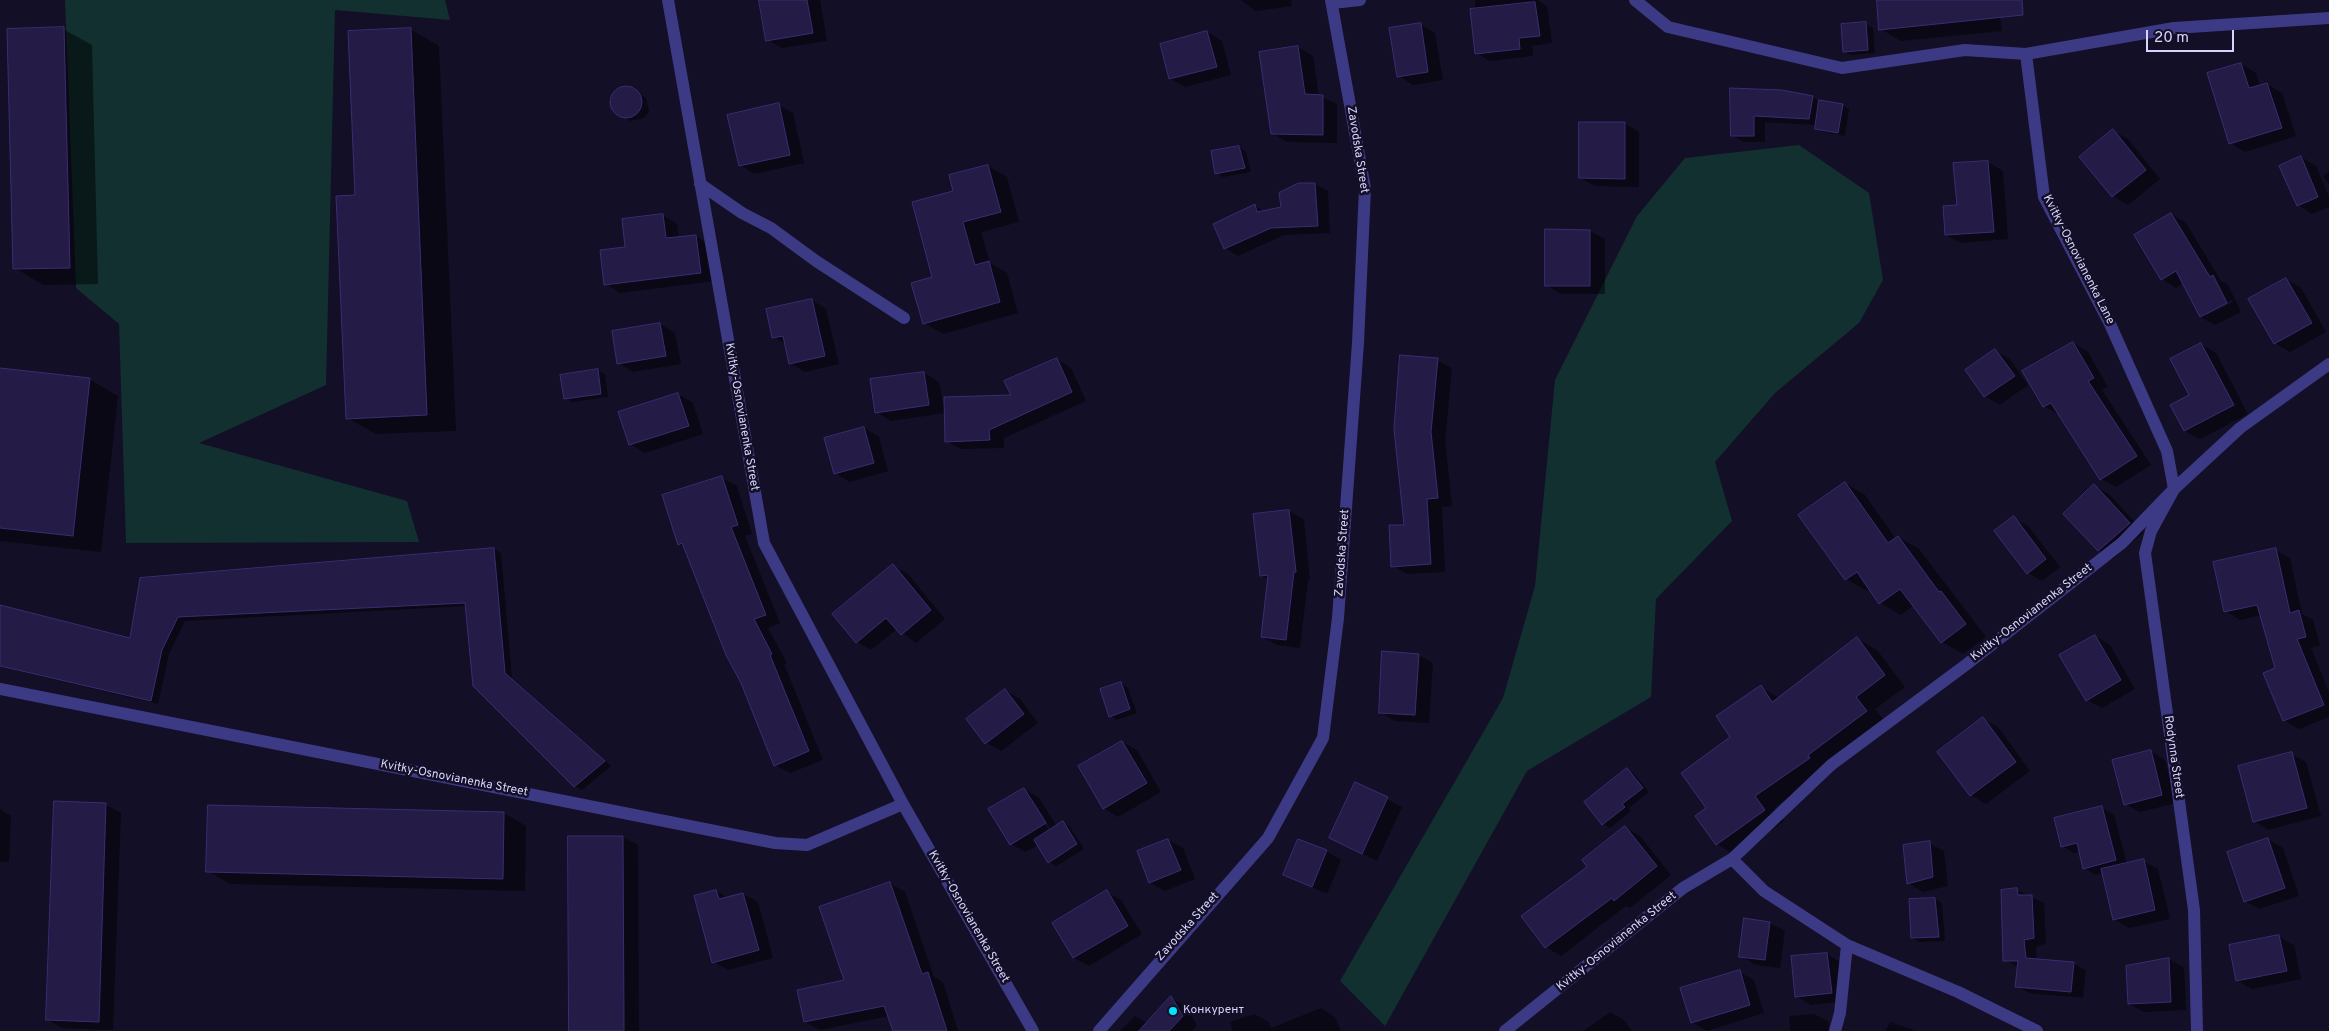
<!DOCTYPE html>
<meta charset="utf-8">
<style>
body{margin:0}
#map{position:relative;width:2329px;height:1031px;overflow:hidden;background:#130f26;font-family:Overpass,sans-serif}
canvas{display:block}
.scale{position:absolute;left:2146px;top:30px;width:88px;height:22px;box-sizing:border-box;border:2px solid #d9d4ff;border-top:0;padding-left:6px;font-size:15px;line-height:18px;white-space:nowrap;color:#d9d4ff;-webkit-text-stroke:4px #130f26;paint-order:stroke}
</style>
<div id="map">
<canvas width="2329" height="1031"></canvas>
<div class="scale">20 m</div>
</div>
<script>
const ctx = document.querySelector('canvas').getContext('2d');
ctx.lineJoin = 'round';
function fill(path, color) { ctx.fillStyle = color; ctx.fill(path, 'evenodd'); }
function stroke(path, color, width, dash) { ctx.strokeStyle = color; ctx.lineWidth = width; ctx.lineCap = dash ? 'butt' : 'round'; ctx.setLineDash(dash || []); ctx.stroke(path); }
function write(font, color, halo, rows, align = 'center') {
  ctx.font = font + ' Overpass,sans-serif'; ctx.lineWidth = 5; ctx.setLineDash([]); ctx.textBaseline = 'middle'; ctx.strokeStyle = halo; ctx.fillStyle = color; for (const [text, x, y, turn = 0] of rows) {
    ctx.save(); ctx.translate(x, y); ctx.rotate((+turn || 0) * Math.PI / 180); ctx.textAlign = isNaN(turn) ? turn : align; if (halo) ctx.strokeText(text, 0, 0); ctx.fillText(text, 0, 0); ctx.restore();
  }
}
const green = new Path2D(`
 M65,0H445L450,20L335,10L326,385L199,443L407,501L419,542L126,543L119,324L76,288Z
 M1799,145L1869,193L1883,280L1859,323L1775,393L1715,462L1732,521L1656,599L1651,697L1527,771L1385,1026L1340,981L1503,698L1535,586L1555,380L1637,216L1685,158Z`);
const shadow = new Path2D(`
 M760,0H820L827,41L782,48L767,40Z
 M1241,0H1291L1292,6L1256,11Z
 M1475,0H1537L1547,6L1552,43L1532,46L1533,56L1490,61L1476,53Z
 M1878,0H1998L2002,31L1901,41L1881,29Z
 M1420,24L1435,33L1443,80L1413,85L1399,76Z
 M1866,24L1873,28L1875,53L1851,55L1844,51Z
 M63,29L92,45L98,284L43,285L15,268Z
 M410,29L439,46L456,431L376,434L347,418L356,196Z
 M1207,32L1222,41L1231,75L1185,87L1170,79Z
 M1298,47L1313,56L1319,96L1337,104V143L1287,142L1272,134Z
 M2241,64L2256,73L2260,86L2267,84L2282,93L2296,136L2245,152L2231,143Z
 M629,88L646,98L649,111L644,118L631,121L615,112L613,97L619,90Z
 M1732,89L1812,97L1821,102L1842,105L1849,109L1845,136L1823,132L1816,128V125L1765,122V142H1744L1732,135Z
 M778,105L793,113L804,163L754,174L740,165Z
 M1624,123L1639,132V187L1595,186L1580,178Z
 M2113,131L2128,139L2160,179L2128,205L2113,196L2081,157Z
 M1239,147L1246,152L1251,172L1223,177L1216,173Z
 M2301,157L2316,166L2329,197V207L2312,214L2298,205Z
 M1988,162L2003,171L2008,239L1961,243L1946,235L1958,207Z
 M988,166L1007,177L1019,222L981,232L990,263L1007,273L1018,313L943,334L924,323L955,192Z
 M2329,171V184L2323,176Z
 M1315,184L1328,191L1330,233L1284,235L1238,256L1225,248L1214,225L1255,206L1265,212L1283,208L1300,185Z
 M2171,214L2186,223L2221,281L2228,285L2241,312L2215,325L2200,317L2183,283L2176,288L2162,279ZM2232,300L2233,302L2207,315V312Z
 M663,215L677,224L679,238L696,236L710,245L715,281L620,293L606,284L627,248Z
 M1590,231L1605,239V294H1561L1546,285Z
 M2286,279L2301,288L2326,332L2290,352L2275,343Z
 M812,300L826,309L839,364L805,372L790,363L786,344L774,337Z
 M660,324L675,333L681,364L633,372L618,363L613,332Z
 M2073,343L2088,352L2108,387L2102,390L2151,465L2116,487L2101,479L2059,415L2044,406L2024,372Z
 M2201,344L2216,353L2248,414L2200,439L2185,431L2172,406L2191,396Z
 M1995,351L2010,359L2028,385L2000,405L1985,396L1967,371Z
 M1057,359L1071,368L1086,401L1004,438V448L961,449L946,441L945,413L891,421L877,412L924,373L939,382L945,413L1013,396Z
 M1437,360L1452,368L1445,441L1452,506L1442,507L1445,572L1407,574L1392,566L1405,526Z
 M0,370L89,379L118,396L101,552L0,541Z
 M598,370L605,374L608,397L572,402L565,398Z
 M678,394L693,403L703,434L645,453L630,444Z
 M864,428L879,437L888,471L850,482L835,473Z
 M722,478L737,486L752,534L745,536L780,623L768,628L787,663L784,664L823,760L790,773L775,765L685,547L679,544Z
 M1845,483L1865,495L1896,539L1898,537L1919,549L1986,637L1963,654L1942,642L1914,605L1901,615L1880,603L1870,589L1867,591L1846,579L1800,515Z
 M2095,486L2109,494L2144,532L2113,559L2099,550L2064,514Z
 M1289,511L1304,520L1310,580H1308L1300,648L1277,645L1262,637L1269,580L1261,575Z
 M2014,518L2028,526L2060,567L2042,581L2028,573Z
 M494,549L501,553L512,678L611,766L582,790L575,786L474,685L467,606L185,621L169,654L158,704L0,667V607L131,639L141,579Z
 M2275,550L2290,558L2302,614L2313,620L2320,645L2311,648L2329,692V717L2299,729L2284,720L2277,669L2262,615L2240,620L2225,611Z
 M893,566L908,574L945,619L916,643L897,629L871,650L857,642Z
 M2095,636L2110,645L2135,689L2102,708L2087,700Z
 M1857,639L1877,650L1905,687L1875,709L1886,723L1829,770L1774,808L1784,821L1737,856L1717,844L1708,809L1732,737L1761,687L1779,698Z
 M1418,655L1433,663L1429,723L1395,721L1380,712Z
 M1121,683L1128,688L1137,713L1117,720L1110,716Z
 M1005,690L1020,699L1038,723L1001,751L986,743Z
 M1983,719L1998,727L2030,771L1986,804L1971,795L1939,752Z
 M1122,742L1137,750L1161,792L1118,817L1104,808Z
 M2150,751L2165,760L2176,803L2140,812L2125,804Z
 M2291,754L2306,762L2321,816L2268,830L2254,821Z
 M1627,769L1634,774L1649,792L1629,808L1631,811L1610,828L1603,824Z
 M1024,789L1039,798L1057,827L1063,823L1070,827L1084,849L1056,866L1049,862L1038,845L1025,852L1011,844ZM1030,800H1033L1050,828L1048,829Z
 M1387,799L1402,807L1377,861L1330,838Z
 M106,805L121,813L113,1030L62,1028L47,1019Z
 M209,807L504,813L526,826L525,891L230,884L208,871Z
 M2102,808L2114,815L2127,864L2143,861L2158,869L2170,919L2129,928L2114,919L2103,873L2096,875L2084,868L2080,851L2074,853L2062,846Z
 M0,809L11,816L9,862H0Z
 M1625,827L1640,836L1671,875L1630,908L1626,906L1561,956L1546,947L1523,917L1588,867Z
 M623,837L638,845L639,1031H570Z
 M2268,839L2283,848L2299,896L2259,909L2245,901Z
 M1168,840L1183,848L1195,879L1165,891L1150,883L1138,852Z
 M1929,843L1944,851L1948,886L1923,892L1908,883Z
 M1326,851L1341,860L1327,894L1285,875Z
 M890,883L905,892L934,977L943,982L958,1031H894L889,1016L820,1030L805,1022L846,981Z
 M2017,890L2044,903L2046,944L2036,947L2037,960L2074,964L2086,970L2083,998L2029,993L2017,986L2019,967L2004,960Z
 M716,891L728,898L743,894L758,902L773,958L728,970L714,962Z
 M1107,892L1121,900L1142,934L1089,966L1074,958L1054,923Z
 M1935,899L1942,903L1945,941L1919,942L1912,938L1910,900Z
 M1745,919L1770,923L1785,931L1780,968L1756,965L1741,956Z
 M2279,937L2294,945L2301,979L2252,989L2238,981Z
 M1827,954L1842,963L1846,1001L1811,1005L1796,996Z
 M2169,959L2184,968L2186,1010L2144,1012L2129,1004Z
 M1739,972L1754,980L1764,1013L1707,1031L1692,1022Z
 M1171,998L1186,1006L1197,1025L1192,1031H1120L1135,1016L1148,1023Z
 M1321,1008L1335,1017L1341,1031H1233L1230,1022L1254,1014L1269,1022L1271,1028Z
 M1610,1012L1624,1020L1632,1031H1583Z
 M1814,1014L1829,1022V1031H1790L1789,1016Z
 M1890,1022L1916,1031H1886Z`);
const building = new Path2D(`
 M759,0H807L813,33L766,41Z
 M1877,0H2022L2023,15L1879,30Z
 M1535,2L1540,36L1519,38L1520,49L1475,54L1470,9Z
 M1866,22L1868,50L1843,52L1841,24Z
 M1421,23L1428,72L1397,77L1389,28Z
 M64,27L70,268L13,269L7,29Z
 M411,28L427,415L346,419L336,196L355,195L348,31Z
 M1207,31L1217,67L1169,79L1160,44Z
 M1298,46L1305,94L1323,95V135L1271,134L1259,52Z
 M2241,63L2249,88L2267,83L2282,128L2229,144L2207,73Z
 M610 102a16 16 0 1 1 32 0a16 16 0 1 1-32 0Z
 M1730,88L1782,90L1813,96L1809,119L1754,116V136H1731Z
 M1819,100L1843,104L1838,133L1815,129Z
 M779,103L790,155L739,166L727,115Z
 M1579,122H1625V179L1579,178Z
 M2113,129L2146,170L2112,197L2079,157Z
 M1239,146L1245,168L1215,174L1211,151Z
 M2301,156L2318,197L2297,206L2279,166Z
 M1988,161L1994,232L1945,235L1943,206L1957,205L1953,163Z
 M988,165L1001,212L963,222L975,265L989,261L1000,302L923,324L911,283L932,277L912,202L953,191L949,175Z
 M1299,183H1315L1318,226L1271,228L1224,249L1213,224L1255,204L1257,212L1281,207L1279,193Z
 M2171,213L2210,277L2213,275L2227,303L2200,317L2176,271L2161,280L2134,235Z
 M663,214L666,238L696,235L701,273L604,285L600,250L625,247L622,219Z
 M1545,229L1590,230V286H1545Z
 M2286,278L2312,323L2274,344L2248,299Z
 M812,299L825,356L789,364L783,336L772,338L766,309Z
 M660,323L666,356L617,364L612,331Z
 M2073,342L2094,378L2088,381L2137,456L2100,480L2051,403L2043,407L2022,371Z
 M2201,343L2234,405L2184,431L2170,405L2189,395L2170,359Z
 M1995,349L2015,376L1984,397L1965,370Z
 M1400,355L1438,358L1431,432L1438,498L1427,499L1431,564L1391,567L1389,525H1404L1394,429Z
 M1057,358L1072,392L989,430L990,440L945,442L944,397L1011,395L1004,381Z
 M0,368L90,378L73,536L0,528Z
 M598,369L601,394L564,399L560,375Z
 M924,372L929,405L875,413L870,379Z
 M678,393L689,426L629,445L618,412Z
 M864,427L874,463L834,474L824,438Z
 M722,476L738,525L731,527L766,615L754,619L772,654L770,655L809,751L774,766L741,683L726,655L682,543L678,545L662,495Z
 M1845,482L1888,543L1898,536L1939,592L1941,591L1966,624L1941,643L1900,589L1879,604L1857,572L1845,580L1798,515Z
 M2094,484L2130,523L2098,551L2063,514Z
 M1289,510L1296,572H1294L1286,640L1261,637L1268,575L1260,576L1253,514Z
 M2014,516L2046,559L2027,574L1994,531Z
 M494,548L505,673L605,761L574,787L473,686L465,603L178,617L162,650L151,701L0,666V605L130,638L140,578Z
 M2276,548L2290,613L2299,610L2306,637L2297,639L2324,705L2283,721L2263,673L2275,668L2257,605L2224,612L2213,562Z
 M893,564L931,610L901,635L886,618L856,643L832,614Z
 M2095,635L2121,680L2086,701L2059,655Z
 M1857,637L1885,675L1856,697L1867,711L1808,755L1810,758L1755,796L1765,810L1716,845L1695,816L1706,808L1681,773L1730,737L1716,716L1761,685L1772,702Z
 M1382,651L1419,654L1415,715L1379,713Z
 M1121,682L1130,709L1109,717L1100,689Z
 M1005,689L1024,714L985,744L966,719Z
 M1983,717L2016,762L1970,796L1937,752Z
 M1122,741L1147,783L1103,809L1078,766Z
 M2151,750L2162,795L2124,805L2112,760Z
 M2292,752L2307,808L2253,822L2238,766Z
 M1627,768L1643,788L1622,804L1625,807L1602,825L1584,802Z
 M1355,782L1388,797L1362,854L1329,838Z
 M1024,788L1046,823L1010,845L988,809Z
 M54,801L106,803L99,1022L46,1020Z
 M208,805L504,812L503,879L206,872Z
 M2102,806L2116,860L2083,869L2077,843L2061,847L2054,818Z
 M1063,821L1077,844L1048,863L1034,840Z
 M1625,826L1657,866L1614,901L1612,898L1545,948L1521,916L1587,867L1582,860Z
 M568,836H623L624,1031H569Z
 M2268,838L2285,888L2244,902L2227,852Z
 M1168,839L1181,870L1149,883L1137,851Z
 M1298,839L1327,850L1312,887L1283,875Z
 M1930,841L1933,877L1907,884L1903,845Z
 M2144,859L2155,910L2113,920L2101,869Z
 M890,882L922,974L928,972L947,1031H893L884,1006L804,1022L797,990L844,980L819,907Z
 M2017,888L2018,895H2032L2034,938L2024,940L2026,958L2074,962L2071,992L2015,987L2018,961H2003L2001,890Z
 M716,890L719,899L743,893L759,950L712,963L694,896Z
 M1107,890L1128,926L1073,958L1052,923Z
 M1935,898L1939,937L1911,938L1909,899Z
 M1744,918L1770,922L1765,960L1739,957Z
 M2279,935L2287,971L2236,981L2229,945Z
 M1827,953L1832,993L1795,997L1791,956Z
 M2169,958L2171,1002L2128,1004L2126,966Z
 M1740,970L1750,1005L1691,1023L1680,988Z
 M1171,996L1183,1016L1169,1031H1139Z`);
const minor = new Path2D(`
 M668,0L764,543L903,804L1033,1031
 M1635,0L1668,27L1842,68L1965,50L2026,54
 M1332,3L1360,0
 M700,184L742,213L771,228L816,261L904,318
 M0,689L775,843L807,845L903,804
 M1732,859L1764,891L1847,945L1958,992L2037,1031
 M1099,1031L1268,838L1323,738L1338,618L1358,343L1365,188L1331,0
 M1505,1031L1683,888L1732,859L1831,765L1967,664L2122,543L2174,489L2240,428L2329,364
 M1835,1031L1840,1013L1847,945
 M2197,1031L2194,910L2145,553L2151,531L2174,489L2167,451L2110,324L2044,197L2026,54L2174,28L2329,18`);
const markers = [
 [1173,1011,5,"#00e5ff"]
];
const streetNames = [
 ["Zavodska Street",1357,150,81],
 ["Kvitky-Osnovianenka Lane",2078,260,63],
 ["Kvitky-Osnovianenka Street",741,417,80],
 ["Zavodska Street",1343,553,-86],
 ["Kvitky-Osnovianenka Street",2032,613,-38],
 ["Rodynna Street",2173,757,82],
 ["Kvitky-Osnovianenka Street",454,779,11],
 ["Kvitky-Osnovianenka Street",968,917,60],
 ["Zavodska Street",1188,927,-48],
 ["Kvitky-Osnovianenka Street",1617,942,-39]
];
const poiNames = [
 ["Конкурент",1183,1011]
];
fill(green, '#12302f');
fill(shadow, '#0007');
fill(building, '#241b47');
stroke(building, '#3b2d73', 1);
stroke(minor, '#3d3a85', 12);
for (const [x, y, r, color] of markers) { const dot = new Path2D(); dot.arc(x, y, r, 0, 2 * Math.PI); ctx.fillStyle = color; ctx.fill(dot); stroke(dot, '#130f26', 2); }
write('12px', '#d9d4ff', '#130f26', streetNames);
write('12px', '#d9d4ff', '#130f26', poiNames, 'left');
</script>
